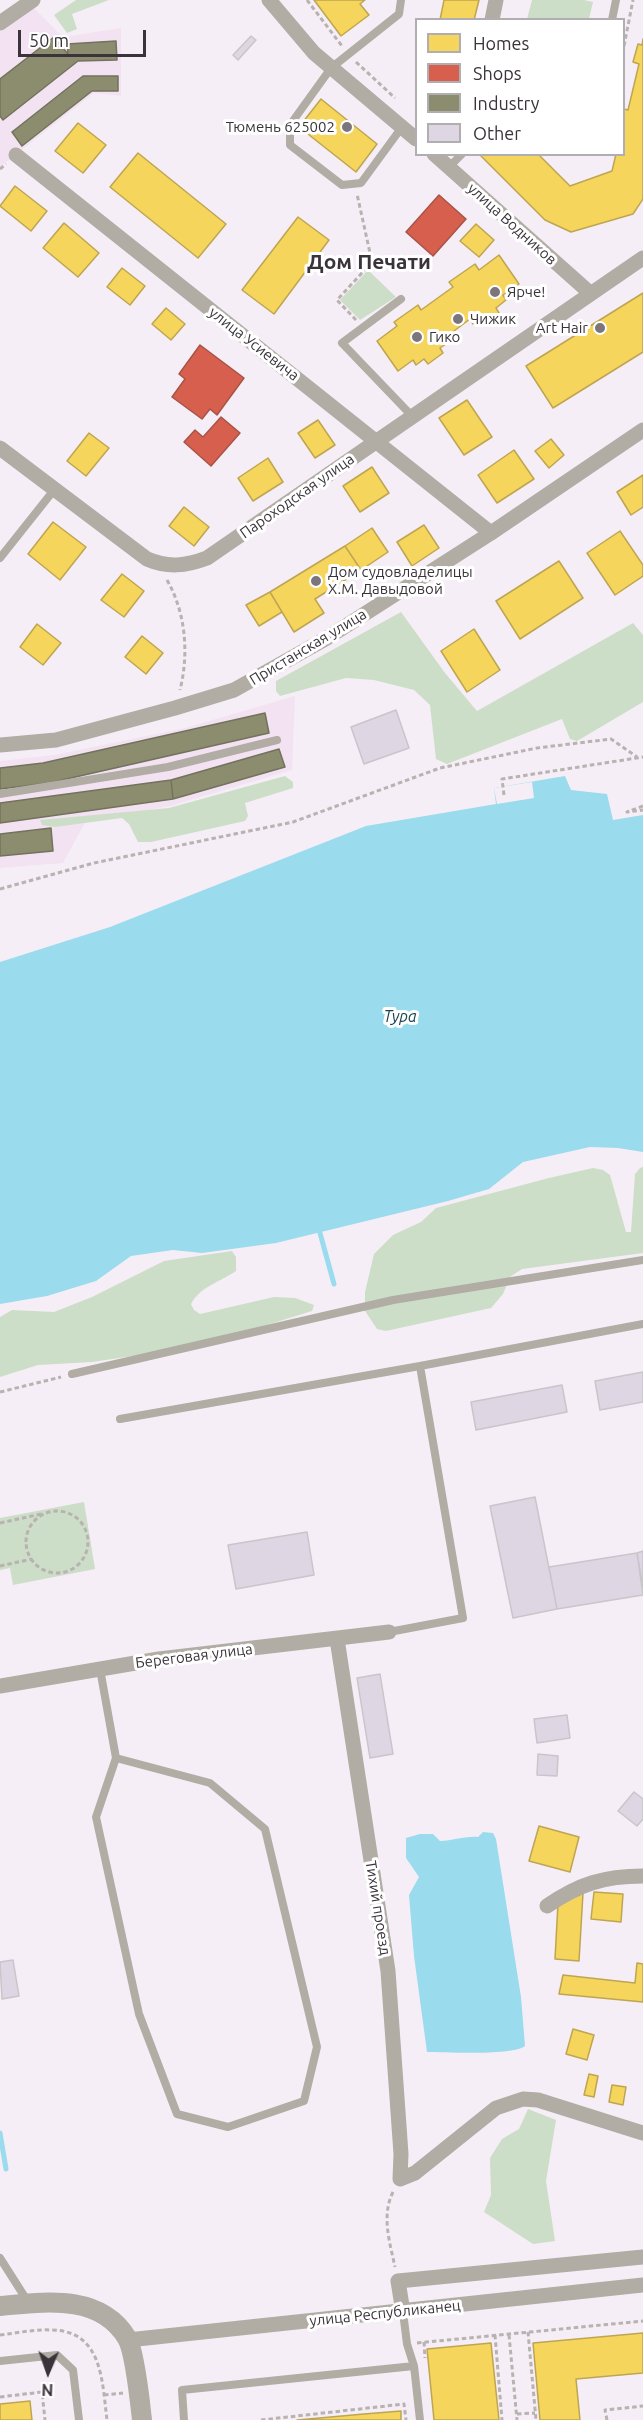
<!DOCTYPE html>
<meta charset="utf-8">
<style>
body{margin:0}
#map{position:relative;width:643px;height:2420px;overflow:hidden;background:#f6eef6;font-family:Ubuntu,sans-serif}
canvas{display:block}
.legend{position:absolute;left:415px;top:18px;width:210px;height:138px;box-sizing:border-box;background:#fff;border:2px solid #b0aeb0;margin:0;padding:8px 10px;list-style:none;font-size:18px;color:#3a343a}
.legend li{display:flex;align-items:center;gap:12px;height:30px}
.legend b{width:30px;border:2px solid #b0aeb0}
.north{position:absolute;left:18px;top:2342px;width:60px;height:60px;-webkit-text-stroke:4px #fff;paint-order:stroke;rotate:182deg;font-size:16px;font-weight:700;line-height:24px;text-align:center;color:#3a343a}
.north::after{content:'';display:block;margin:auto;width:21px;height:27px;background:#3a343a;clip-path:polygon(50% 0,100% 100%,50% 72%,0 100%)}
.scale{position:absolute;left:18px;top:30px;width:128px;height:27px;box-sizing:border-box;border:3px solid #3a343a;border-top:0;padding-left:8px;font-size:18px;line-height:21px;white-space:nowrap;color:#3a343a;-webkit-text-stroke:4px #fff;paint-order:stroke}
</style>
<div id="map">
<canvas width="643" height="2420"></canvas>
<ul class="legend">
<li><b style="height:16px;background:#f6d55c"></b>Homes</li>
<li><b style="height:16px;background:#d6604d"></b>Shops</li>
<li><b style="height:16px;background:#8c8c6e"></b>Industry</li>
<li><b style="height:16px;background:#ded6e3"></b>Other</li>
</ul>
<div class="north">N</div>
<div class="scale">50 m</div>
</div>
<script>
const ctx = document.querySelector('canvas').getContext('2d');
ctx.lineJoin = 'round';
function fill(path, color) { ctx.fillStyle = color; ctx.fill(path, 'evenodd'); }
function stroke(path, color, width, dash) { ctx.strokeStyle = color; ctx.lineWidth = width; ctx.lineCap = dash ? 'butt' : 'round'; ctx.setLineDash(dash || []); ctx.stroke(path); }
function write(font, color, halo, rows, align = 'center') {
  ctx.font = font + ' Ubuntu,sans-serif'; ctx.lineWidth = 6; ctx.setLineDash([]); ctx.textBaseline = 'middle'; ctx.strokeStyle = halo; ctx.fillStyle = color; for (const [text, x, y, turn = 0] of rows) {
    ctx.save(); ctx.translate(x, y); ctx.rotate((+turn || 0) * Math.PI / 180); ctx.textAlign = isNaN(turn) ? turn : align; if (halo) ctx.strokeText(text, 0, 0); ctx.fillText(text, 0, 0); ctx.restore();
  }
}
const built = new Path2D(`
 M29,3L63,37L121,28V96L94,93L0,167V23Z
 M295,696L292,770L170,806L86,821L63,863L0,868V761L54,755L185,728Z`);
const green = new Path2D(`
 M76,0H109L72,14L77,29L67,33L54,15Z
 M532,0H584L593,2L589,19H527Z
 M368,270L396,297L360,320L340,300Z
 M401,612L445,673L477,711L633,623L643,635V702L577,741L570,739L562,719L447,764L436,759L430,705L414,690L374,680L346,678L280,696L276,691V681Z
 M285,776L293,782V788L245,803L248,816L245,821L151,842H138L129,824L122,818L55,827L42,825L40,820L169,808Z
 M643,1167V1253L522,1269L510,1277L503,1294L491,1308L386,1331L377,1329L365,1311V1292L374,1254L393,1235L421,1222L436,1208L549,1178L593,1168L603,1170L610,1175L626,1232H631L635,1174L640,1168Z
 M232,1251L236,1257V1271C220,1282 201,1286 191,1304L194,1310L200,1314L274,1297L295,1298L314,1305L312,1311L254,1329L153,1353L92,1362L38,1365L0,1377V1317L12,1310L54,1312L92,1297L164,1261Z
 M84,1502L95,1569L13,1585L10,1568L0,1570V1518Z
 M528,2109L556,2120L546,2181L555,2241L533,2244L484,2212L491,2195L490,2158L502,2139L519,2129Z`);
const water = new Path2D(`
 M565,776L571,790L607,794L613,820L643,815V1152L618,1148L590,1147L523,1162L489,1189L448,1201L276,1243L202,1253L173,1250L131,1256L96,1281L47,1296L0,1304V962L110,927L366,826L496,804L494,788Z
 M483,1832L493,1833L496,1839L521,1997L525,2046C512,2056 446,2052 427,2052L414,1956L409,1895L419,1877L406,1858V1838L420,1834H433L440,1841C453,1841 464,1836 478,1837Z`);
const pier = new Path2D(`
 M532,782L534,798L497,804L494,788Z`);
const homes = new Path2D(`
 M314,0H365L360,4L369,15L341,36Z
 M444,0H479L474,20H440Z
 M643,39V199L633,214L571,232L545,220L479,154H538L570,186L612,171L616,154H624V109L628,110L639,64L633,62L638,44L642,45Z
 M321,99L377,144L356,172L299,127Z
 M78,123L106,145L83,173L55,151Z
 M138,153L226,224L198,258L110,187Z
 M15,186L47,211L31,231L0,206Z
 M298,217L329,240L274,314L242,290Z
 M64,223L99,253L78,277L43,248Z
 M476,224L494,240L479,257L460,241Z
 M499,255L519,284L503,295L506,300L496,308L499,313L486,323L482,317L473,324L470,319L446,337L449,342L440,348L443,353L428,364L424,359L416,365L413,360L398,371L377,341L397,326L394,322L418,305L421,310L453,287L449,282L475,264L479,270Z
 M122,268L145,286L130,305L107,287Z
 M643,293V352L553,408L526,366Z
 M166,308L185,324L171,340L152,324Z
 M467,400L492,437L464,455L439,418Z
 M318,420L335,445L315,458L298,433Z
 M89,433L109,448L86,476L67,461Z
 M551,439L564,455L549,468L535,451Z
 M514,450L534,479L497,503L478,475Z
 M268,458L283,482L253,501L238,478Z
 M372,467L389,493L360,512L343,486Z
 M643,475V507L631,515L617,492Z
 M184,507L209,527L194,546L169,526Z
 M53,522L86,547L60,580L28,554Z
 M424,525L439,548L412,566L397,542Z
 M372,528L388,552L361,570L345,546Z
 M620,531L643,565V576L615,595L587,553Z
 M345,546L361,570L315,599L324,613L294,632L270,592Z
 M559,561L583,598L520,639L496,601Z
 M122,574L144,591L124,617L101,600Z
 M270,592L282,612L259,626L246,605Z
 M37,624L61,643L43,665L20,647Z
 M474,629L500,670L467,692L441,651Z
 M142,636L163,653L146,674L125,657Z
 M539,1826L579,1837L570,1872L529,1861Z
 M594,1892L623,1894L621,1922L591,1919Z
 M583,1893L579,1961L555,1959L558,1903Z
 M637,1963L643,1964V2002L559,1994L563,1975L635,1983Z
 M573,2029L594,2035L587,2060L566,2054Z
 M589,2074L598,2076L594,2097L584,2095Z
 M612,2085L626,2087L623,2105L609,2102Z
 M643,2333V2373L576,2379L580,2420H540L533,2343Z
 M491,2343L499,2420H434L427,2349Z
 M30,2401L32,2420H0V2404Z
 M401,2411V2420H297L364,2414Z`);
const shops = new Path2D(`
 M439,195L466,219L433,256L406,232Z
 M200,345L244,378L217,415L210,409L202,419L172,397L185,379L179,374Z
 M221,417L240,433L211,466L184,442L195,430L203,437Z`);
const industry = new Path2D(`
 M54,37L68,54L67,44L116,41L117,60L78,61L3,120L0,116V79Z
 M83,76H118V91H92L22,146L12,132Z
 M265,713L269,733L49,783L0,789V768L43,763Z
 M279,749L285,767L173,799L171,780Z
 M171,780L173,799L0,823V803Z
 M51,828L53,851L0,856V834Z`);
const stream = new Path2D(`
 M320,1233L334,1284
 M0,2133L6,2169`);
const building = new Path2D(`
 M251,36L256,40L238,60L233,55Z
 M396,710L409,748L364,764L351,727Z
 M643,1372V1402L600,1410L595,1381Z
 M562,1385L567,1412L476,1430L471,1402Z
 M535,1497L557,1609L513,1618L490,1506Z
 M307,1532L314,1575L236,1589L228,1545Z
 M643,1551V1587L637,1553Z
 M637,1553L643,1595L557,1609L549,1567Z
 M380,1674L393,1754L370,1758L357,1678Z
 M567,1715L570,1738L537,1743L534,1719Z
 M538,1754L558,1756L557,1776L537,1775Z
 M634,1792L643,1799V1819L637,1826L618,1811Z
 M13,1960L19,1996L2,1999L0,1962Z`);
const path = new Path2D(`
 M307,0L342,46
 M624,46L633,0
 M356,62L395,98
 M0,169L6,164
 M356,320L337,300L372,262L357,194
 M167,580C186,613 189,654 180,690
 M504,795L502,779L643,757
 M643,806L627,812L643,810
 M0,889L94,863L293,822L440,768L537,748L611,739L637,757
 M0,1392L61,1377
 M26 1542a31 31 0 1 1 62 0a31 31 0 1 1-62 0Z
 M0,1523L41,1514
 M0,1566L32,1559
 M393,2192C381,2216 390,2243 395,2267
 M528,2332L536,2420
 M0,2335C17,2333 35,2329 52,2330C103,2331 102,2382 107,2420
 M495,2335L502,2420
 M509,2335L517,2420
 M424,2342L425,2358
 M417,2343L643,2321
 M104,2395L123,2393
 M0,2397L42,2392L45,2420
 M517,2414L535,2413
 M261,2420L404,2404L406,2420
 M607,2420L605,2410L643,2406`);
const service = new Path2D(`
 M401,0L399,14L331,68L290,125V145L342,185L361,183L402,127
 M612,20L616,0
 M449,167L462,154
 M401,299L342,343L412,416
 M0,558L54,490
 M0,794L168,767L277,740
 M72,1374L393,1300L643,1260
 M120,1419L420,1366
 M389,1632L463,1618L420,1366L643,1324
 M100,1669L116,1758L210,1783L265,1829L317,2047L304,2101L228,2127L177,2114L139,2014L96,1817L116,1758
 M0,2258L28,2302
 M403,2312L407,2344L414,2366L420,2420
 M0,2361L57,2355L73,2370L79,2420
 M184,2420L182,2390L414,2366`);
const minor = new Path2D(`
 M269,0L314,53L416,139
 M492,20L496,0
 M0,23L33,0
 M434,154L590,293
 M16,155L491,533
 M0,448L147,559C168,568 186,566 207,558L643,258
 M0,745L56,740L175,708L234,690L327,638L491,533L643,430
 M337,1639L388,1971L401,2154L400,2179L415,2173L496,2108L523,2099L538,2100L643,2133
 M0,1686L159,1659L389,1632
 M547,1906C579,1884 604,1876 643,1876
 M403,2312L398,2281L643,2257
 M128,2340L643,2285`);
const tertiary = new Path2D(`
 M0,2306C44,2302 100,2293 127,2338C135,2352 140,2402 142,2420`);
const markers = [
 [347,127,6,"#7c757c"],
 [495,292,6,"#7c757c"],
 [458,319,6,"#7c757c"],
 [600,328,6,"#7c757c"],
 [417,337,6,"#7c757c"],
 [316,581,6,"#7c757c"]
];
const poiNames = [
 ["Тюмень 625002",335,127,"right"],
 ["Ярче!",507,292],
 ["Чижик",470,319],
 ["Art Hair",588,328,"right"],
 ["Гико",429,337],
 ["Дом судовладелицы",328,572],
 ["Х.М. Давыдовой",328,589]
];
const streetNames = [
 ["улица Водников",512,224,42],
 ["улица Усиевича",254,344,38],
 ["Пароходская улица",297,496,-35],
 ["Пристанская улица",308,647,-31],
 ["Береговая улица",194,1656,-7],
 ["Тихий проезд",378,1908,81],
 ["улица Республиканец",385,2313,-6]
];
const waterNames = [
 ["Тура",400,1017]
];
const districtNames = [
 ["Дом Печати",369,262]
];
fill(built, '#f3e3f2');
fill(green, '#ccdec8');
fill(water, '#9adbed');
fill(pier, '#f6eef6');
fill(homes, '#f6d55c');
stroke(homes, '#bea552', 1.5);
fill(shops, '#d6604d');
stroke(shops, '#a75347', 1.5);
fill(industry, '#8c8c6e');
stroke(industry, '#73725e', 1.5);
stroke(stream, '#9adbed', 5);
fill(building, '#ded6e3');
stroke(building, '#cac5cb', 1.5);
stroke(path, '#b8b2b0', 3, [4.5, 3]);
stroke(service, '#b1aca4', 8);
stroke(minor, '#b1aca4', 15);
stroke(tertiary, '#b1aca4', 20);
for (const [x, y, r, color] of markers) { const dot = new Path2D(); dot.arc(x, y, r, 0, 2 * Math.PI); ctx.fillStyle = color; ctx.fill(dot); stroke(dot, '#fff', 2); }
write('15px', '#3a343a', '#fff', poiNames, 'left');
write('15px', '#3a343a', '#fff', streetNames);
write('italic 16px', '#19464f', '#fff', waterNames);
write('bold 21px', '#3a343a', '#fff', districtNames);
</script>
